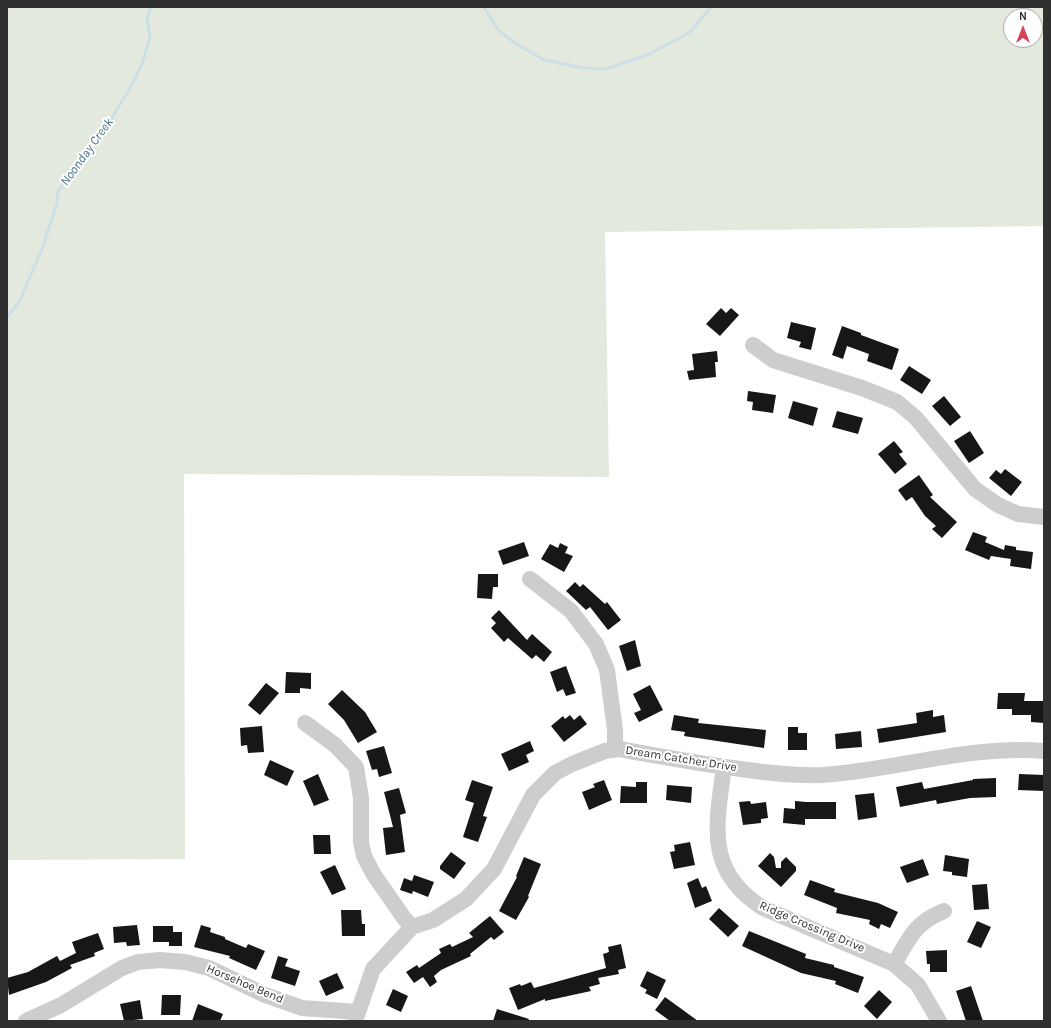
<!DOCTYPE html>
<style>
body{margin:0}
#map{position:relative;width:1051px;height:1028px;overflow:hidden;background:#fff;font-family:Karla,sans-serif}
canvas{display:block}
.frame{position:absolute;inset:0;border:8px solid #303030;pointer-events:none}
.north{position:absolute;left:1003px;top:8px;width:40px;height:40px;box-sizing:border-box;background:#fff;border:1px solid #acacac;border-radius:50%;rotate:0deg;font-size:11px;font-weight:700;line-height:16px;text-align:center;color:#303030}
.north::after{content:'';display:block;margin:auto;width:14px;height:18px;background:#d4455a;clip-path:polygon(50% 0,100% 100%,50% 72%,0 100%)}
</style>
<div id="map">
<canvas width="1051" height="1028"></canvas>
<div class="frame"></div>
<div class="north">N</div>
</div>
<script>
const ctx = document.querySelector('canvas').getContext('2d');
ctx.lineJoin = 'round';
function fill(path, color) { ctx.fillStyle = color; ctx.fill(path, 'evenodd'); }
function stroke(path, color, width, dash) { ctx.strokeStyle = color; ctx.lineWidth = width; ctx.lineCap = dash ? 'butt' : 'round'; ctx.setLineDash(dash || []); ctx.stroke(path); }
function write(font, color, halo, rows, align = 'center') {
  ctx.font = font + ' Karla,sans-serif'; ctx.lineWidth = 4; ctx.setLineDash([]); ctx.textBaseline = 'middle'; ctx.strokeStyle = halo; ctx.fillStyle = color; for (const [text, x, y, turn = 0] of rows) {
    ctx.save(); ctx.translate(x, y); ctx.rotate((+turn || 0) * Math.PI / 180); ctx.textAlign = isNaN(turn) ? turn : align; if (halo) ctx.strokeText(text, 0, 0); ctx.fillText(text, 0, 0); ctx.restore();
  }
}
const green = new Path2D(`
 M7,7H1044V226L605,232L609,477L184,474L185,859L7,860ZM1011,16H1035V40H1011Z`);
const stream = new Path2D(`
 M484,7L499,31L518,45L544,60L584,68L606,69L650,54L690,32L711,7
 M7,318L20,300L42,249L57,203L58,191L89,147L105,129L133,83L142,64L150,37L147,19L151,7`);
const building = new Path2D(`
 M721,308L726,313L731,308L739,315L720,336L706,324Z
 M791,322L816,328L811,350L799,347L801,342L787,338Z
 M842,326L861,333V335L899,349L892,370L867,361L869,354L847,346L843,359L832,355Z
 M717,351L718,362H715L716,377L689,380L687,371L694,370L692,354Z
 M909,366L931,380L922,394L900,380Z
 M748,391L776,395L773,413L752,410L753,402L747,401Z
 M944,396L961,417L950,426L932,406Z
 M793,401L818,408L813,426L788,418Z
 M837,411L863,418L858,434L832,427Z
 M970,431L984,453L969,463L954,441Z
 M894,441L903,452L899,454L907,464L895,474L878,454Z
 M1005,469L1022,482L1011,496L989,478L996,470L1001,474Z
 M919,475L933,495L930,497L957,522L942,538L932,529L936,526L925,516L912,497L906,501L898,490Z
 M973,532L987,537L985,542L1004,550L1005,545L1016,547V550L1033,552L1031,569L1010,566L1011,559L991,556L989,560L965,550Z
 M524,542L529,556L503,565L498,551Z
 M560,543L568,547L565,553L573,556L564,572L541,559L550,544L558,548Z
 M478,574H498V587H493L492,599L477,598Z
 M575,582L580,587L583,584L605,604L607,602L621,620L608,630L590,607L586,610L566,591Z
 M499,610L527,640L532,634L552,652L544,662L536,655L532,659L508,638L504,642L491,628L496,623L491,618Z
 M635,640L641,666L627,671L619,646Z
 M566,666L576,693L566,696L563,689L557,692L550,672Z
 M286,672L311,673V689L300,688V693H285Z
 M266,683L279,693L260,715L248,705Z
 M650,685L663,710L639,722L634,713L641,710L633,694Z
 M342,690L365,712L377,732L358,743L344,720L328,704Z
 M998,693H1025L1024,701H1044V723L1031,722V715H1012V709H997Z
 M933,710V717L944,715L946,732L879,743L877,729L917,723L916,713Z
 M570,715L574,720L580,715L587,724L564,742L551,726L563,716L565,719Z
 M674,715L699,719L698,723L766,730L764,748L684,736L685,732L671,730Z
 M262,726L264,752L248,753L247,745L241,746L240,728Z
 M788,727H798V733H807V750H788Z
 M861,731L862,747L836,749L835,734Z
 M530,741L534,751L526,755L529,762L509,771L501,754Z
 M384,746L392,773L379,777L377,769L372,770L366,751Z
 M270,760L294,771L287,786L264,775Z
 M318,774L329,800L314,806L303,781Z
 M1019,774L1044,775V791L1018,790Z
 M996,778V797L970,798L937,804L936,800L900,807L896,787L922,782L924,789L973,780V779Z
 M472,780L493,787L483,816L487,817L478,842L463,837L474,803L465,800Z
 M604,780L612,800L589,810L582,792L595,787L593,784Z
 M636,782H647V803H620L621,786L636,787Z
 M667,785L692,787L691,803L666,800Z
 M399,788L406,813L400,815L405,852L386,855L383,828L393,827L384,792Z
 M874,793L877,817L858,820L855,795Z
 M750,801L751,804L766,802L768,818L761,819V823L743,825L739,802Z
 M795,801L806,802H836V819H805V825L783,823L784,808L795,809Z
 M313,835H330L331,854H314Z
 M690,842L695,865L674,869L670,852L675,851L674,845Z
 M451,852L466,863L454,879L440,869V866Z
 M770,853L774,857L776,868H781V862L786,857L796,867V871L781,887L758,866Z
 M945,855L969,859L967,877L952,875V872L943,871Z
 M524,857L541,864L528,896L529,897L516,920L499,911L517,877L516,876Z
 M923,859L929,875L907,883L900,867Z
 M335,865L346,889L332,895L320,872Z
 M414,875L434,882L428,897L413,891L412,894L400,890L404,878L412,881Z
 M698,878L702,888L706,886L712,901L695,908L687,883Z
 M810,880L835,889L834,892L878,903L898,912L890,928L881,924L879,929L869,924L870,920L836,913L837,908L804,895Z
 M987,884L989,909L974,910L972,885Z
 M719,908L739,926L728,937L709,919Z
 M341,910H361L362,924H365V936H342Z
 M490,916L504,932L494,940L491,937L470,954L471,956L441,970L434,976L437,982L430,987L423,977L414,983L406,972L417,965L419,968L441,953L439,949L450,944L452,947L473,937L469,933Z
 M977,921L991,927L981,948L967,942Z
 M137,925L140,945L127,946L126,942L114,943L113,927Z
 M201,925L211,928L210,932L225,937V939L246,948L248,944L265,951L256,970L229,958L230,956L194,947Z
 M153,926H173V932H182V946H169V942H153Z
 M749,931L806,954L805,958L834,965V967L864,977L858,993L835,984L836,981L801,973L742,946Z
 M98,933L104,949L94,953L95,956L70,965L72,968L46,982L9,995L7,978L28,972L57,956L60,961L76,953L72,942Z
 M621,944L626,968L618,970L619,974L598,978L600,984L589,987L591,991L545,1001V999L518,1010L509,988L520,984L521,986L531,982L534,988L606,968L603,954L609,952L608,947Z
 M947,950V972H930V964H927L926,951Z
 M278,956L288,959L285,966L300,971L295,986L271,978Z
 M647,971L666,980L657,999L645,993L647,990L640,986Z
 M337,973L344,988L326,996L319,981Z
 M971,986L983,1021H966L956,991Z
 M393,989L408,996L401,1012L386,1005Z
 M879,990L892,1002L877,1019L864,1006Z
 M162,995H181L180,1015H161Z
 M665,997L698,1021H670L655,1010Z
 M140,1000L143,1019L124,1021L120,1004Z
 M198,1004L223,1014L220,1021H192Z
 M497,1009L529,1019L528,1021H493Z`);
const minor = new Path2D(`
 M753,345L773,360L862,388L897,402L916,418L975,489L998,505L1018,514L1044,517
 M530,579L571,611L596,644L607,670L615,730V749
 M305,723L335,745L356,767L361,798V842L364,856L374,875L404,918L412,927
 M724,767C716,826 705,871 763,908L894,964L918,985L939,1021
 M894,964C910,938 914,923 944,911
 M26,1021L61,1005L122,968L138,962L160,960L185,962L209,968L265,995L302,1008L357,1012
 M355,1021L373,969L412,927L433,920L466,899L494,869L533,795L555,773L572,764L605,751L619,749C659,756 700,764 741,769C768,773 795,776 822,775C897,770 968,745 1044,751`);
const streetNames = [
 ["Dream Catcher Drive",681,759,9],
 ["Ridge Crossing Drive",812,927,23],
 ["Horsehoe Bend",245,984,23]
];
const waterNames = [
 ["Noonday Creek",87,152,-54]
];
fill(green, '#e4e9dd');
stroke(stream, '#cbdfe7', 3);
fill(building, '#171717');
stroke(minor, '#cdcdcd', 16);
write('12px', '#303030', '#fff', streetNames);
write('italic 13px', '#46758b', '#fff', waterNames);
</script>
